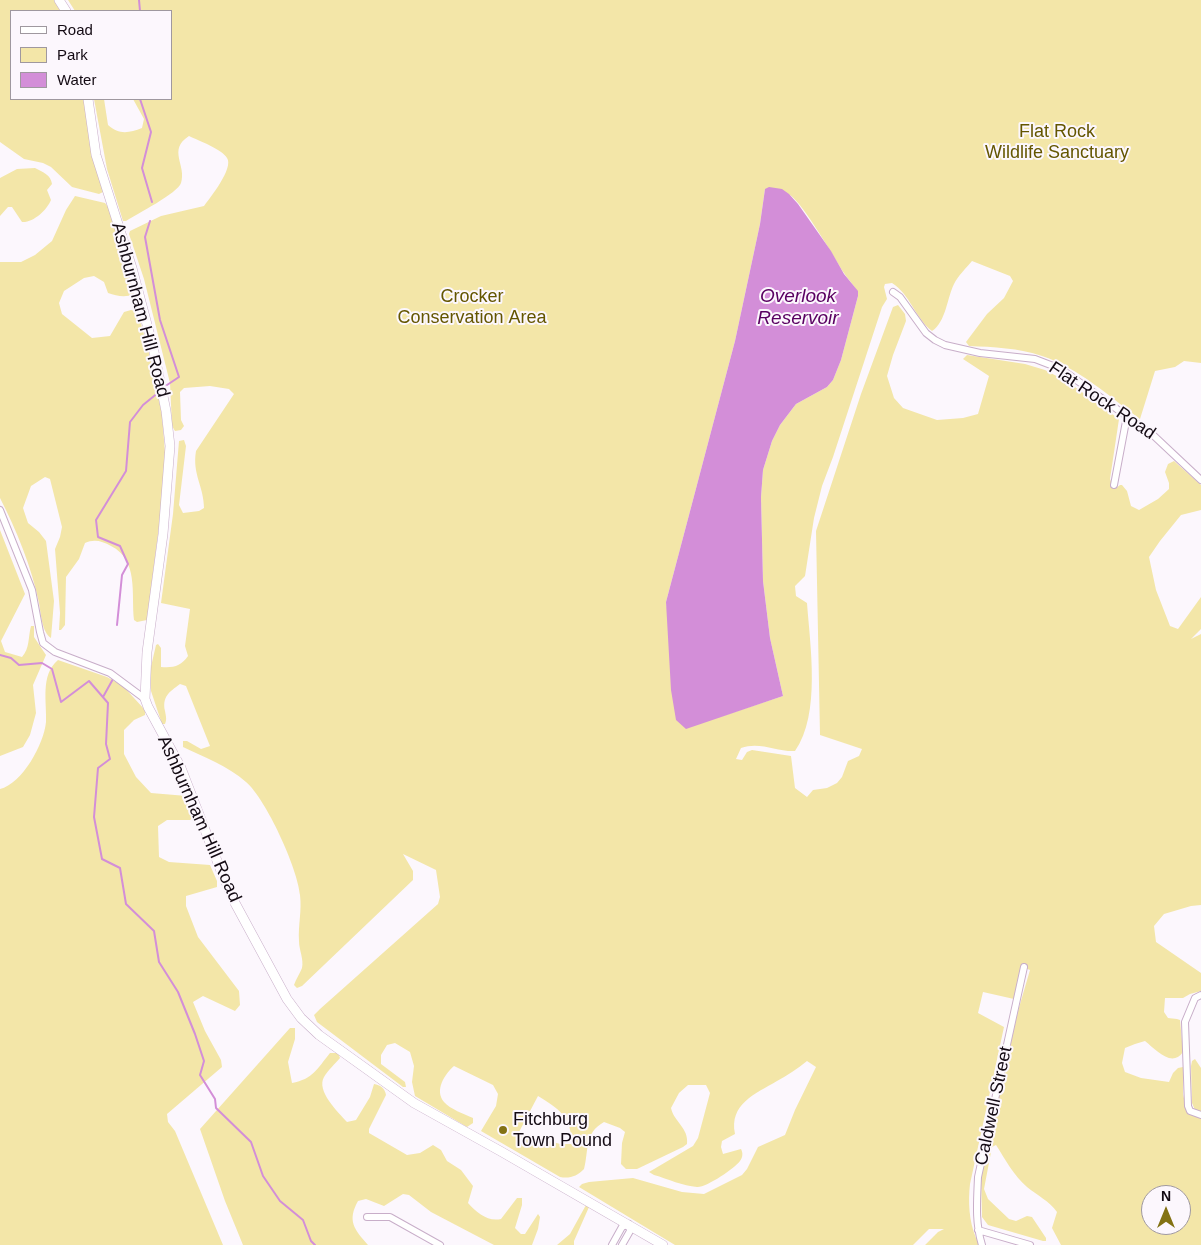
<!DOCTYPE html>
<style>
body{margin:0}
#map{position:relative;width:1201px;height:1245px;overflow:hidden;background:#fcf7fd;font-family:Arial,sans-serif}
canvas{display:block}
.legend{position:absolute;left:10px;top:10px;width:162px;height:90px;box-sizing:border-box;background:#fcf7fd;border:1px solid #9f989f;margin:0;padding:6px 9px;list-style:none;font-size:15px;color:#130a13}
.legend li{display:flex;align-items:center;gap:10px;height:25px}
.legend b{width:25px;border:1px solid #9f989f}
.north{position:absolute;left:1141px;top:1185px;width:50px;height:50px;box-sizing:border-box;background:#fcf7fd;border:1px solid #9f989f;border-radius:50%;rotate:0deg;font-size:14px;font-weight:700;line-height:20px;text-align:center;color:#130a13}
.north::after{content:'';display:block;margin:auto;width:18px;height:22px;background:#837213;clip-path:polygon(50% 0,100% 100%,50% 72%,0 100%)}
</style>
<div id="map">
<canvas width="1201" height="1245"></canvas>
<ul class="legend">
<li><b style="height:6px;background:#fff"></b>Road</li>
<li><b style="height:14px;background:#f3e6a8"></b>Park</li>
<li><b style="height:14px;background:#d38ed8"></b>Water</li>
</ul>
<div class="north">N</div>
</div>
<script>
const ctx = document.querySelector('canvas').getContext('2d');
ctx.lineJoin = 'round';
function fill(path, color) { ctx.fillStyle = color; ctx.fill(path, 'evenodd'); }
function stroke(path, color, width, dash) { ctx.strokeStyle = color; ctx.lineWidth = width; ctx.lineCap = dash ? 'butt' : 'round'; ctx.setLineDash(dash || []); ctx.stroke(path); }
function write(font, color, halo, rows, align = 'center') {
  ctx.font = font + ' Arial,sans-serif'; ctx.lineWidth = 4; ctx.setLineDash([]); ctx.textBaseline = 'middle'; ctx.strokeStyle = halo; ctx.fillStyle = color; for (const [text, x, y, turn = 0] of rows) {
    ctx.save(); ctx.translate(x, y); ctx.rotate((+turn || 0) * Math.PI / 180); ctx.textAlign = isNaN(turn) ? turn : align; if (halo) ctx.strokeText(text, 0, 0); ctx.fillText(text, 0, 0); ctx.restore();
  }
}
const green = new Path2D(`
 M0,0H54L62,11H11V99H85C88,131 94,161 103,192L99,194L72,187L51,167L43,163L24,159L0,142Z
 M68,0H1201V363L1184,361L1175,367L1155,371L1140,419C1110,397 1077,367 1042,356C1019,348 993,347 969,346L966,342L987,314L1004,298L1013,281L1010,276L972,261C966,268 958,276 954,284C947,298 946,322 932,331C915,318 910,294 892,283L885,284L884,287L887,299L882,307L833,457L822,486L814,518L805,576L795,586L796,596L807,603C810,645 821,714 795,751C777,752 760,741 741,748L736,759L742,760L747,752L752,750L791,756L795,788L807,797L813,790L827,788L837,783L842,777L848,761L859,756L862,749L820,735L816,531L861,394L893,307L898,305L905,314L906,321L893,355L887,376L894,398L903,408L937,420L963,418L978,414L989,376L963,359L967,355L1025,364L1045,370L1068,382L1119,419L1110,479L1113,487L1116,488L1120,485H1122L1127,491L1131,506L1139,510L1158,499L1169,489V483L1165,472L1168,464L1174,461L1201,485V510L1181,515L1160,541L1149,557L1156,590L1170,626L1178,629L1201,597V629L1191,639L1201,634V905L1191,906L1164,914L1154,926L1156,942L1201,973V991L1190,994L1183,998H1165L1164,1012L1168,1018L1177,1019L1180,1020L1183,1052C1172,1068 1156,1050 1145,1041L1135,1044L1125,1048L1122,1063L1125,1072L1141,1078L1169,1082L1173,1073L1178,1068L1183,1067V1094L1187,1112L1201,1118V1245H1061L1052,1228L1057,1212C1049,1201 1037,1195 1027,1187C1014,1176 1005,1159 996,1145L992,1147L984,1189L988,1199L1009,1219L1016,1221L1027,1216L1032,1217L1046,1238V1241H1043L988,1225L982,1217L981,1177L1018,1011L1030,970L1022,967L1014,999L983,992L978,1013L1004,1027L970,1184C968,1202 969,1221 976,1238H980L982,1245H925L938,1232L944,1229H929L913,1245H675L579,1187L582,1184L589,1182L633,1178L682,1192L704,1194L742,1175L747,1169L758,1147L785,1135L795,1110L816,1067L807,1061C797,1069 788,1075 777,1081C755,1094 729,1104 735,1134L722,1141L721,1147L723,1154L741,1149C743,1153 743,1157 740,1161C735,1168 706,1188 697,1187C683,1186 668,1179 654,1175L649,1172L693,1146L698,1138L710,1093L706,1085H688L679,1093L671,1108C674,1122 689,1128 687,1144L683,1147L637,1169H626L621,1164L622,1143L625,1132L620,1128L604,1122C584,1133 589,1150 584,1169C577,1176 570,1179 560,1177L481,1131L496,1106L498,1094L493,1085L454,1066C445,1074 434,1090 444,1102C450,1109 464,1114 473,1118V1123L467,1127L415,1096L412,1082L414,1066L410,1052L395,1043L387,1045L381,1055V1064L405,1082L406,1087H403L317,1022L314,1015L320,1009L438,904L440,897L436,870L403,854L413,871V880L302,986L297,988L294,985C296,979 300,973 302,968C304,959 299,950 299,941C298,925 302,911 300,895C298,869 266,799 246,782C228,766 204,757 183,747V741H187L201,749L210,746L186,686L180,684C169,692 162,697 165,711C166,717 167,719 165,724H162L151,691L150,671L156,645L158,644L161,648V667C174,668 181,666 188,656L185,646L190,609L161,603L173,514L179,441L184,440L186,446L179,505L183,513L199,511L204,508C204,487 192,474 196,451L234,394L229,389L210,386L184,388L180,392L181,420L184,426L181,430L175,431L172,426L170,383L144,279L129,234L130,231L161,216L204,206C210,198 234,168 227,158C222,149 199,141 189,136C167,150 187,165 181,183C178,193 137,214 126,221H123L107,169L94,99H104L108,125C119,135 129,133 142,128L144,119L133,99H171V11H75ZM765,189C772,191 782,191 788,194C801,199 835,259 844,273C849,281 857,287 858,296L841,360L833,380L827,387L796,404L780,425L772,441L763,470L761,497L763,581L770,638L783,696L686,728L666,602L735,341L760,224ZM538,1096C558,1108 573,1118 571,1144H560L519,1132ZM1151,1195H1181V1225H1151Z
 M35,168C43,172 51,175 52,184L47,190L51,200C47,210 33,223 22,222L12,207H8L0,216V178L17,169Z
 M75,196L105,203L108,207L135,291L134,294C125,298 117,296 108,293L104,282L94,276L84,278L64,291L59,303L62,314L92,338L110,336L124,312L131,310L138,312L151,361L162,414L165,453L162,503L147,620L137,622L134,620C131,594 139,560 111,546C102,541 94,539 85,543L79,559L66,577L65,625L61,630H59L60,613L55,549L60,537L62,527L50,479L45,477L31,486L23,508L28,523L39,532L46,541L54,601L51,638C42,632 41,614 39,603C32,568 16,529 0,498V262H21L35,255L52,241L66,210Z
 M0,530L25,594L1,641L5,652L22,657C30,648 28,637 31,626H34V637L46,655L33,685L36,713L30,735L23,747L0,756Z
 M58,660L107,677L123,686L145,710V715L134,720L124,730V754L136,777L151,793L187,796L195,815L190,820H167L158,826L159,857L169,862L210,865L217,881V887L186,896V906L198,937L239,991L240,1005L235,1011L203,996L193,1002L205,1031L221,1060L222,1067L167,1114L168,1122L175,1131L223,1245H0V789C22,784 44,744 46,722C47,702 40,675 58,660Z
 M290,1028H295V1039L288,1062L292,1083C313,1079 317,1069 330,1053H338L340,1058C335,1064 328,1070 324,1077C316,1091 338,1112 347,1122L356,1120L370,1097L374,1084C380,1085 385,1088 386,1095L369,1129V1133L407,1155L420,1153L433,1145L441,1150L447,1161L461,1170L473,1186L468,1203C477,1213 488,1222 501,1219L517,1198H522V1205L515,1228L521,1234H525L538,1214L540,1217L538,1229L532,1245H494L431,1212L409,1195L403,1194L384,1206L366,1199L358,1201C347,1221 354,1229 368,1245H243L225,1201L200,1129Z
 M1195,1059L1201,1068V1112L1195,1110L1192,1103L1191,1066L1192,1061Z
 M586,1205L589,1207L574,1241V1245H557L570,1234Z`);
const water = new Path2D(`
 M769,187L782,189L789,194L798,204L831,251L844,274L858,291V296L841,360L833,380L827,387L796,404L780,425L772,441L763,470L761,497L763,581L770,638L783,696L686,729L676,720L671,690L666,602L735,341L760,224L765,189Z`);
const stream = new Path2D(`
 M139,0L140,11
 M140,99L151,132L142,168L152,202
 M150,221L145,237L160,320L179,377L167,385
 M117,625L122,575L128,564L120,546L98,537L96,520L126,471L130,422L143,405L159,392
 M0,655L11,658L19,665L42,663L52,669L61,702L89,681L108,703L106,744L110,759L98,768L94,817L102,859L120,868L126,904L154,931L159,962L178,992L195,1034L204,1061L200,1075L215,1099L216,1108L251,1142L263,1176L280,1201L303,1220L311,1241L315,1245
 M103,697L113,679`);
const street = new Path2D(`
 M893,292L900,297L926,333L935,340L945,345L980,353L1035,359L1061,369L1153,435L1201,480
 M1114,485L1127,416
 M0,510L32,590L40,632L43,643L55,652L110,673L145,699
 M1201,995L1195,998L1185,1022L1188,1106L1190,1111L1201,1115
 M367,1217H390L440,1245
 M978,1230L1030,1245
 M612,1245L622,1227L629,1224L630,1231L622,1245
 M982,1245C975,1223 977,1201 978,1177L1024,967`);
const secondary = new Path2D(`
 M59,0L66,11
 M88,99L96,155L132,268L153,347L166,411L170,446L163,534L147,652L145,699L148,707L181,768L221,871L235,903L287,999L301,1018L319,1035L414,1103L502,1152L663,1245`);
const markers = [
 [503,1130,5,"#837213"]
];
const parkNames = [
 ["Flat Rock",1057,132],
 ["Wildlife Sanctuary",1057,153],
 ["Crocker",472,297],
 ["Conservation Area",472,318]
];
const streetNames = [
 ["Ashburnham Hill Road",140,310,75],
 ["Flat Rock Road",1102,401,34],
 ["Ashburnham Hill Road",199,819,66],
 ["Caldwell Street",994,1106,-78]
];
const poiNames = [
 ["Fitchburg",513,1120],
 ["Town Pound",513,1141]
];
const waterNames = [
 ["Overlook",798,297],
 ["Reservoir",798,319]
];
fill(green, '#f3e6a8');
fill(water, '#d38ed8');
stroke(stream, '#d38ed8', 2);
stroke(street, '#c8aec9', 8);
stroke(secondary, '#c8aec9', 10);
stroke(street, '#fff', 6);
stroke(secondary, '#fff', 9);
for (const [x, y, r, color] of markers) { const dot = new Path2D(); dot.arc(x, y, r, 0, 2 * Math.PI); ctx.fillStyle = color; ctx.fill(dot); stroke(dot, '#fcf7fd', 2); }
write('18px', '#645600', '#fcf7fd', parkNames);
write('18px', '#130a13', '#fcf7fd', streetNames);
write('18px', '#130a13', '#fcf7fd', poiNames, 'left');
write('italic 19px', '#590061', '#fcf7fd', waterNames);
</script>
